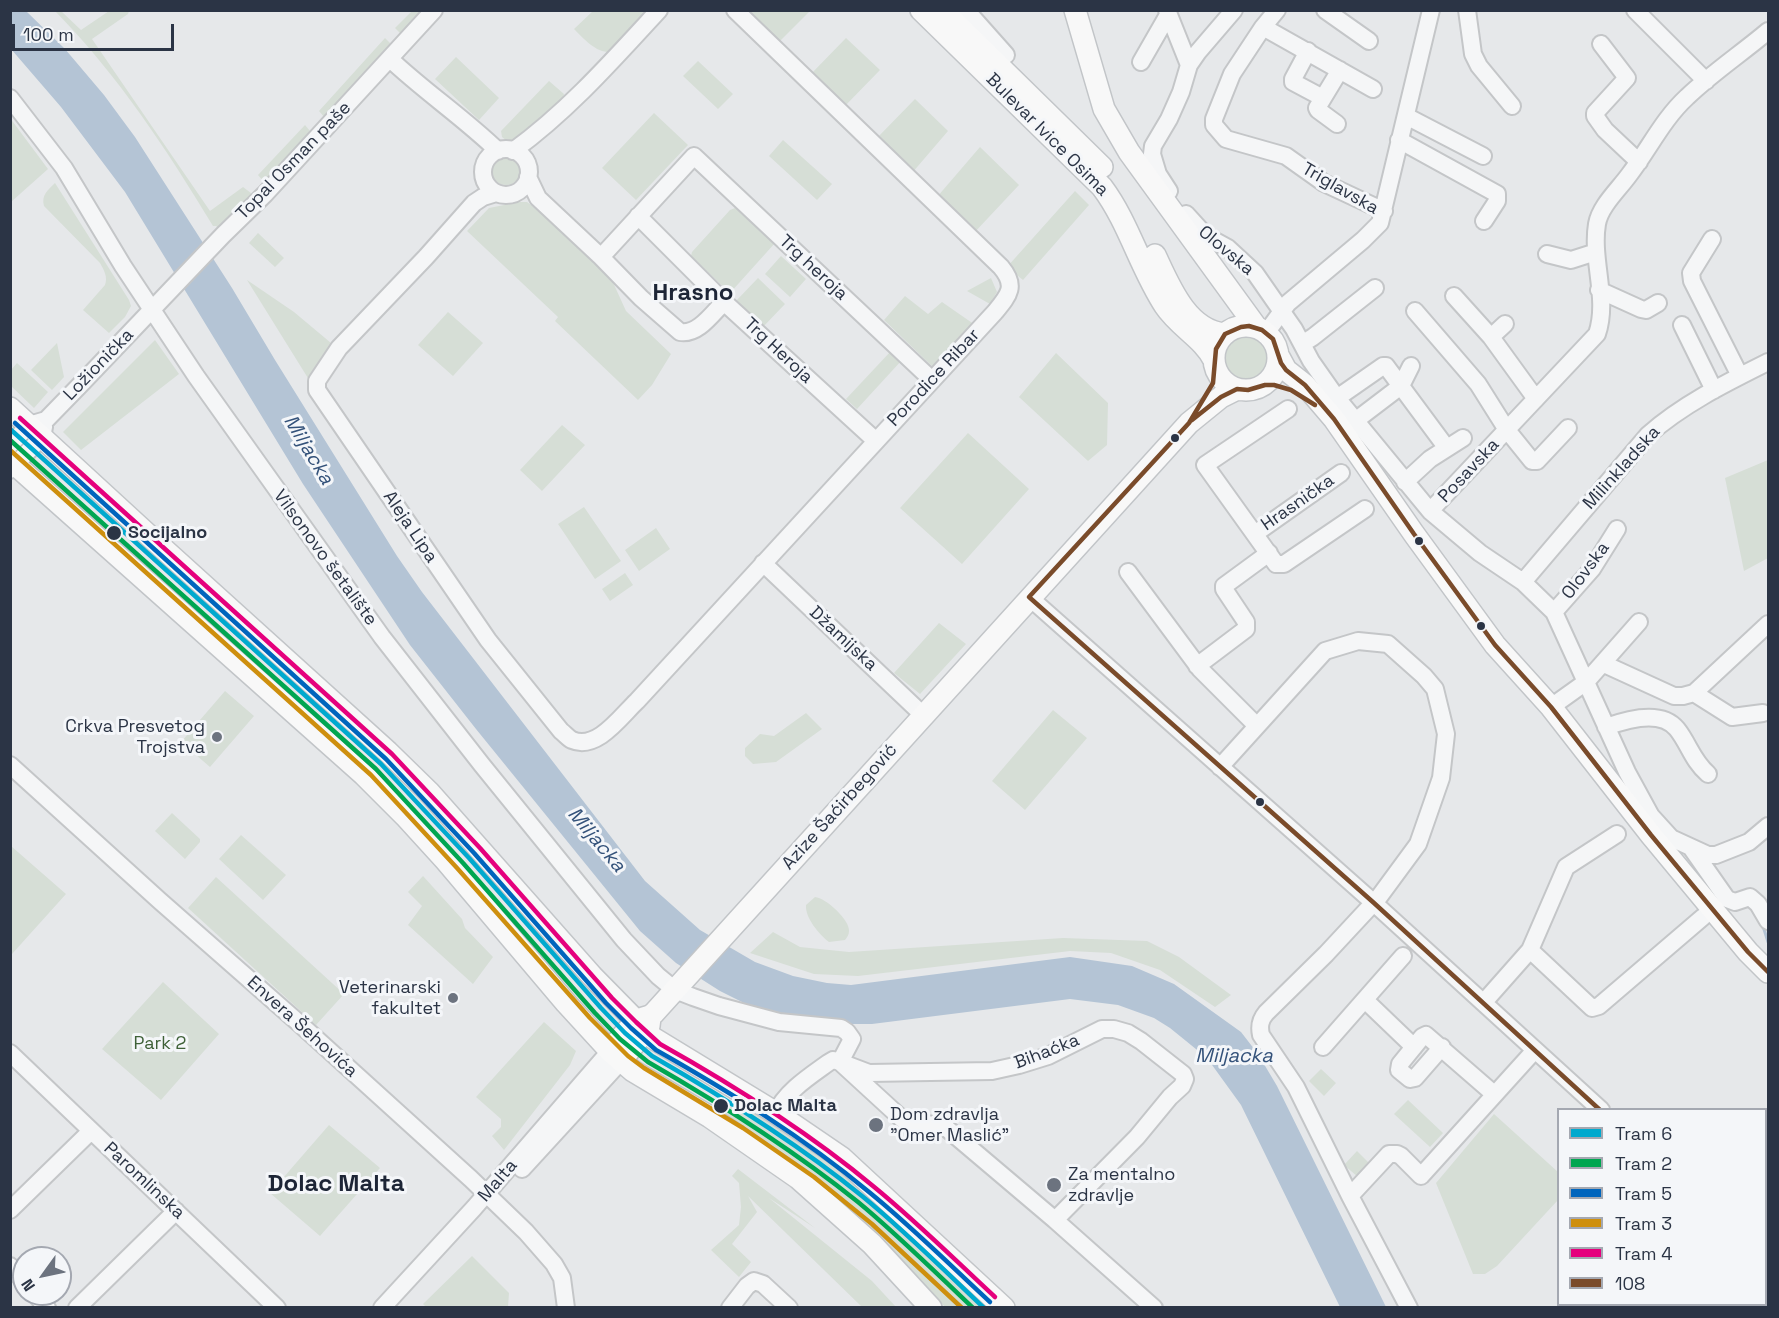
<!DOCTYPE html>
<meta charset="utf-8">
<style>
body{margin:0}
#map{position:relative;width:1779px;height:1318px;overflow:hidden;background:#e6e8ea;font-family:"Space Grotesk",sans-serif}
canvas{display:block}
.frame{position:absolute;inset:0;border:12px solid #2b3445;pointer-events:none}
.legend{position:absolute;left:1557px;top:1108px;width:210px;height:198px;box-sizing:border-box;background:#f4f6f9;border:2px solid #a4a8b1;margin:0;padding:8px 10px;list-style:none;font-size:18px;color:#2b3445}
.legend li{display:flex;align-items:center;gap:12px;height:30px}
.legend b{width:30px;border:2px solid #a4a8b1}
.north{position:absolute;left:12px;top:1246px;width:60px;height:60px;box-sizing:border-box;background:#f4f6f9;border:2px solid #a4a8b1;border-radius:50%;rotate:237deg;font-size:16px;font-weight:700;line-height:24px;text-align:center;color:#2b3445}
.north::after{content:'';display:block;margin:auto;width:21px;height:27px;background:#6c737f;clip-path:polygon(50% 0,100% 100%,50% 72%,0 100%)}
.scale{position:absolute;left:12px;top:24px;width:162px;height:27px;box-sizing:border-box;border:3px solid #2b3445;border-top:0;padding-left:8px;font-size:18px;line-height:21px;white-space:nowrap;color:#2b3445;-webkit-text-stroke:4px #f4f6f9;paint-order:stroke}
</style>
<div id="map">
<canvas width="1779" height="1318"></canvas>
<div class="frame"></div>
<ul class="legend">
<li><b style="height:8px;background:#00a9ce"></b>Tram 6</li>
<li><b style="height:8px;background:#00a651"></b>Tram 2</li>
<li><b style="height:8px;background:#0065bd"></b>Tram 5</li>
<li><b style="height:8px;background:#ce8f0e"></b>Tram 3</li>
<li><b style="height:8px;background:#e5007d"></b>Tram 4</li>
<li><b style="height:8px;background:#7a4b2a"></b>108</li>
</ul>
<div class="north">N</div>
<div class="scale">100 m</div>
</div>
<script>
const ctx = document.querySelector('canvas').getContext('2d');
ctx.lineJoin = 'round';
function fill(path, color) { ctx.fillStyle = color; ctx.fill(path, 'evenodd'); }
function stroke(path, color, width, dash) { ctx.strokeStyle = color; ctx.lineWidth = width; ctx.lineCap = dash ? 'butt' : 'round'; ctx.setLineDash(dash || []); ctx.stroke(path); }
function write(font, color, halo, rows, align = 'center') {
  ctx.font = font + ' "Space Grotesk",sans-serif'; ctx.lineWidth = 6; ctx.setLineDash([]); ctx.textBaseline = 'middle'; ctx.strokeStyle = halo; ctx.fillStyle = color; for (const [text, x, y, turn = 0] of rows) {
    ctx.save(); ctx.translate(x, y); ctx.rotate((+turn || 0) * Math.PI / 180); ctx.textAlign = isNaN(turn) ? turn : align; if (halo) ctx.strokeText(text, 0, 0); ctx.fillText(text, 0, 0); ctx.restore();
  }
}
const green = new Path2D(`
 M55,11H61L81,30L109,11H129L128,14L92,39L210,211L243,187L251,193L252,198L222,231L216,226H213C167,150 118,75 55,11Z
 M412,11H424L401,34L395,28Z
 M593,11H652L613,52C597,54 585,40 574,29Z
 M745,11H810L778,43Z
 M385,38L392,45L325,118L319,111Z
 M846,38L880,70L844,107L810,75Z
 M456,57L499,98L479,120L435,79Z
 M698,61L733,94L718,109L683,76Z
 M549,81L564,94L563,99L513,146L502,137L501,131Z
 M915,99L948,131L912,173L876,139Z
 M654,113L688,145L636,200L602,168Z
 M10,118L48,169L11,202H10Z
 M305,125L310,131L264,182L258,175Z
 M783,140L832,184L817,200L769,156Z
 M980,147L1019,185L973,234L937,197Z
 M492 171a14 14 0 1 1 28 0a14 14 0 1 1-28 0Z
 M55,183L129,300L131,306L125,317L109,333L83,310L105,285C108,277 104,270 100,263L44,206C41,195 48,190 55,183Z
 M1075,191L1089,205L1023,280L1007,267Z
 M519,202H527L534,207L611,278L626,311L671,354L652,385L638,400L555,321L558,317L467,231L489,208Z
 M735,208L739,210L775,243L730,293L691,256L692,252L730,210Z
 M258,233L284,258L275,267L249,243Z
 M781,256L806,279L790,297L765,274Z
 M758,278L785,304L762,328L735,302Z
 M991,278L997,292L990,304L967,291Z
 M247,280L294,312L331,343L333,349L311,383Z
 M905,296L928,314L942,302L978,327L937,371L884,320Z
 M448,312L483,343L453,376L418,345Z
 M1225 358a21 21 0 1 1 42 0a21 21 0 1 1-42 0Z
 M155,340L179,374L81,450L63,432Z
 M57,343L64,377L52,390L31,370Z
 M891,351L902,360L857,409L846,399Z
 M1056,353L1108,403L1107,445L1088,461L1019,397Z
 M17,363L48,392L34,408L11,386V370Z
 M562,425L585,445L542,491L520,470Z
 M968,433L1029,489L962,564L900,508Z
 M1768,460V558L1744,571L1725,478Z
 M584,507L621,561L595,579L558,524Z
 M656,528L670,549L639,571L625,550Z
 M625,573L633,585L610,601L602,589Z
 M939,623L966,644L920,694L894,673Z
 M225,691L254,716L210,767L181,742Z
 M1053,710L1087,738L1025,810L992,781Z
 M806,713L822,729L776,762L753,764L745,756V748L760,734L774,736Z
 M172,813L200,839V842L185,859L155,831Z
 M241,835L286,875L263,900L219,859Z
 M11,846L66,894L12,954L10,953Z
 M423,876L462,919L465,928L493,957L473,984L408,925L422,906L408,892Z
 M216,877L344,994L316,1025L188,908Z
 M815,897C826,898 850,920 849,931C849,935 847,937 845,940L829,942C819,934 805,918 806,905Z
 M773,932L800,947L849,952L1063,938L1147,941L1179,957L1231,995L1215,1007L1160,970L1111,953L1070,951L858,976L814,974L750,953Z
 M163,982L219,1034L161,1100L102,1049Z
 M544,1022L576,1051L570,1065L504,1150L492,1136L501,1127V1119L476,1097Z
 M1321,1069L1336,1083L1324,1096L1309,1081Z
 M734,1098L782,1127L845,1173L993,1307H945C876,1230 811,1171 723,1116Z
 M1408,1100L1443,1133L1430,1147L1394,1114Z
 M1494,1114L1558,1172V1200L1497,1266L1485,1274H1473L1436,1183Z
 M329,1125L380,1168L320,1236L270,1193Z
 M1357,1151L1370,1164L1358,1177L1344,1165Z
 M738,1169L815,1228L769,1198L872,1281L896,1307H862L748,1196L757,1212L732,1244L751,1262L739,1277L711,1250L739,1225L741,1207L739,1183L732,1176Z
 M472,1256L509,1293L508,1307H426L423,1304Z`);
const water = new Path2D(`
 M10,11H26L65,49L104,95L135,137L232,288L275,360L397,556L422,592L645,881L700,930L755,962L793,976L827,983L851,985L1070,957L1132,966L1174,984L1241,1032L1258,1054L1277,1086L1386,1307H1340L1241,1105L1207,1058L1170,1028L1154,1018L1118,1005L1070,999L872,1024H849L791,1018L748,1005L720,991L676,963L640,931L476,729L410,645L303,484L125,192L61,107L11,49Z`);
const stream = new Path2D(`
 M1763,926L1768,942`);
const minor = new Path2D(`
 M966,10L1006,55
 M1167,10L1189,65L1181,92L1169,119L1153,146L1152,154L1158,174L1169,191
 M1277,10L1263,27L1232,74L1214,119V125L1226,139L1286,156L1324,183L1384,211
 M1325,10L1369,41
 M1467,10L1473,54L1479,66L1512,106
 M1635,10L1706,81
 M1263,27L1373,89
 M1601,44L1627,78L1595,113V116L1605,130L1639,162
 M1308,51L1293,79V82L1323,98
 M390,59C425,92 464,118 498,151
 M1141,62L1168,15
 M1189,65L1198,52L1234,10
 M10,98L64,168L123,266L196,376L382,637L482,765L624,940L658,976L675,990L693,997L719,1006L779,1022L841,1028L847,1032L852,1039L840,1062L869,1073L992,1071L1019,1065L1048,1056L1102,1029H1114L1128,1033L1141,1041L1183,1074L1185,1079L1182,1086L1170,1097L1137,1137L1055,1220
 M1406,116L1483,156
 M1337,124L1318,110L1317,108L1340,70
 M1399,140L1497,194V201L1484,221
 M483 172a23 23 0 1 1 46 0a23 23 0 1 1-46 0Z
 M513,151C568,111 613,60 659,10
 M528,177L538,198L601,257
 M496,193L483,197L474,203L426,257L339,348L317,381V390L488,640L561,731C565,734 568,738 572,740C597,751 621,716 637,701L995,312C1009,295 1017,286 1001,267L735,10
 M1186,214L1206,236L1228,248L1255,273L1294,329L1311,361L1337,398L1430,511L1480,553L1523,582L1554,612L1627,772L1651,816L1671,838L1708,855H1716L1749,842L1768,826
 M638,216L724,302L876,441
 M1712,239L1691,273L1692,281L1740,376
 M1547,254L1571,260L1596,252
 M1599,290L1641,309L1646,310L1658,303
 M1454,296L1491,337
 M724,302C712,314 698,335 680,332L641,298L601,257L694,156L932,380
 M1415,311L1478,384L1507,430L1532,461H1537L1568,428
 M1505,324L1491,337L1536,399
 M1682,325L1714,390
 M1266,333L1288,303L1363,240L1380,223L1431,10
 M1302,344L1313,337L1375,288
 M1337,398L1383,366H1386L1446,447
 M1288,409L1205,465L1276,564H1284L1365,509
 M1355,421L1401,386L1411,366
 M10,445L29,425L46,420L81,384L223,235L265,194L434,10
 M10,470L42,437L44,427
 M1405,482L1430,459L1463,438
 M1430,511L1597,334C1609,299 1591,260 1597,224C1600,206 1619,189 1629,175C1649,149 1663,119 1687,97C1712,73 1742,53 1768,31
 M1256,533L1341,473
 M763,563L923,715
 M1128,572L1200,669L1257,726
 M1523,582L1648,435C1683,404 1726,383 1768,362
 M1029,597L1374,903L1601,1110
 M1554,612L1592,569L1617,529
 M1604,664L1674,696H1683L1694,693L1768,624
 M1197,666L1246,629V622L1224,589V586L1269,553
 M1694,693L1732,717L1763,713
 M1551,707L1586,682L1639,622
 M1606,727C1625,720 1661,709 1677,729C1689,744 1692,760 1708,774
 M10,765L160,901L300,1024L471,1179L526,1232L554,1264L562,1278L566,1308
 M1220,767L1325,651L1358,641L1388,644L1424,676L1435,689L1446,734L1441,778L1418,844L1379,897L1326,954L1266,1013C1260,1020 1259,1026 1261,1035L1296,1087L1350,1196L1409,1308
 M1692,849L1727,899L1735,902L1750,897L1758,904L1768,921
 M1530,950L1592,1008L1599,1006L1703,917
 M1365,1000L1414,1047
 M1484,1002L1530,950L1566,867L1617,834
 M1323,1047L1403,956
 M1442,1047L1415,1078L1410,1079L1399,1070L1400,1064L1422,1037L1426,1035L1494,1094
 M10,1053L277,1308
 M776,1113C785,1092 810,1076 828,1063L833,1060L840,1062L901,1118L907,1122L944,1126L1055,1220L1154,1308
 M522,1169L621,1061
 M1350,1196L1389,1154H1397L1401,1156L1421,1176L1535,1050
 M10,1210L91,1131
 M10,1266L24,1281
 M1766,1272L1768,1274
 M35,1294L47,1308
 M77,1308L176,1211
 M382,1308L474,1208L610,1051
 M730,1308L747,1286L754,1281L763,1284L789,1308
 M1577,1308L1580,1304`);
const major = new Path2D(`
 M921,10L1102,187C1129,223 1140,268 1165,306C1179,327 1204,339 1214,360
 M942,10L1102,167
 M1075,10L1104,109L1129,152L1257,328
 M1155,255C1169,285 1187,331 1225,334
 M1214 358a32 32 0 1 1 64 0a32 32 0 1 1-64 0Z
 M1279,357L1286,370L1305,385L1334,419L1414,534L1495,645L1551,707L1651,835L1748,952L1768,972
 M10,408L157,543L388,752L429,792L592,976L653,1038L776,1113L842,1158L1004,1308
 M10,460L364,775L405,816L446,861L566,1003L610,1051L633,1071L710,1117L798,1178L872,1244L931,1308
 M610,1051C619,1040 629,1026 641,1019C647,1016 649,1018 654,1013L1189,423L1221,397L1237,389
 M621,1061L649,1026L650,1018`);
const bus1 = new Path2D(`
 M1192,420L1221,397L1237,389L1248,390L1265,385H1274L1291,390L1315,405
 M1029,597L1189,423L1213,383L1216,349L1225,334L1241,327L1249,326L1262,330L1273,339L1281,363L1286,370L1305,385L1334,419L1414,534L1495,645L1551,707L1651,835L1748,952L1768,972
 M1029,597L1374,903L1600,1110`);
const tram1 = new Path2D(`
 M10,429L381,764L469,858L601,1008L625,1033L652,1056C725,1098 797,1143 862,1196C905,1231 944,1270 984,1308`);
const tram2 = new Path2D(`
 M10,440L376,769L463,863L595,1013L620,1039L648,1062C721,1104 792,1149 858,1202C898,1235 935,1272 973,1308`);
const tram3 = new Path2D(`
 M15,423L386,759L474,853L606,1003L631,1028L656,1050C730,1092 803,1137 869,1192C911,1226 950,1265 990,1302`);
const tram4 = new Path2D(`
 M10,450L371,775L457,868L590,1018L628,1056L644,1068L743,1128L814,1177L872,1224L962,1308`);
const tram5 = new Path2D(`
 M20,418L392,754L480,848L612,998L636,1022L660,1044C735,1086 807,1131 873,1186C916,1221 955,1260 995,1297`);
const markers = [
 [1175,438,5,"#2b3445"],
 [114,533,8,"#2b3445"],
 [1419,541,5,"#2b3445"],
 [1481,626,5,"#2b3445"],
 [217,737,6,"#6c737f"],
 [1260,802,5,"#2b3445"],
 [453,998,6,"#6c737f"],
 [721,1106,8,"#2b3445"],
 [876,1125,8,"#6c737f"],
 [1054,1185,8,"#6c737f"]
];
const streetNames = [
 ["Bulevar Ivice Osima",1047,135,45],
 ["Topal Osman paše",294,161,-46],
 ["Triglavska",1340,189,30],
 ["Olovska",1226,251,40],
 ["Trg heroja",813,268,43],
 ["Trg Heroja",778,351,43],
 ["Ložionička",99,365,-46],
 ["Porodice Ribar",934,378,-47],
 ["Milinkladska",1622,468,-48],
 ["Posavska",1469,471,-47],
 ["Hrasnička",1298,503,-35],
 ["Aleja Lipa",410,527,56],
 ["Vilsonovo šetalište",325,558,54],
 ["Olovska",1586,571,-53],
 ["Džamijska",843,639,43],
 ["Azize Šaćirbegović",840,807,-48],
 ["Envera Šehovića",302,1027,42],
 ["Bihaćka",1047,1052,-21],
 ["Paromlinska",144,1181,43],
 ["Malta",498,1181,-49]
];
const stopNames = [
 ["Socijalno",128,533],
 ["Dolac Malta",734,1106]
];
const poiNames = [
 ["Crkva Presvetog",205,727],
 ["Trojstva",205,748],
 ["Veterinarski",441,988],
 ["fakultet",441,1009],
 ["Dom zdravlja",890,1115,"left"],
 ["\"Omer Maslić\"",890,1136,"left"],
 ["Za mentalno",1068,1175,"left"],
 ["zdravlje",1068,1196,"left"]
];
const parkNames = [
 ["Park 2",160,1044]
];
const waterNames = [
 ["Miljacka",308,450,59],
 ["Miljacka",596,840,50],
 ["Miljacka",1234,1057]
];
const districtNames = [
 ["Hrasno",693,293],
 ["Dolac Malta",336,1184]
];
fill(green, '#d6ded6');
fill(water, '#b4c4d5');
stroke(stream, '#b4c4d5', 3);
stroke(minor, '#c4c6c8', 20);
stroke(major, '#c2c5c8', 24);
stroke(minor, '#f5f6f7', 16);
stroke(major, '#f8f8f8', 21);
stroke(bus1, '#7a4b2a', 4.5);
stroke(tram1, '#00a9ce', 4.5);
stroke(tram2, '#00a651', 4.5);
stroke(tram3, '#0065bd', 4.5);
stroke(tram4, '#ce8f0e', 4.5);
stroke(tram5, '#e5007d', 4.5);
for (const [x, y, r, color] of markers) { const dot = new Path2D(); dot.arc(x, y, r, 0, 2 * Math.PI); ctx.fillStyle = color; ctx.fill(dot); stroke(dot, '#f4f6f9', 2); }
write('18px', '#2b3445', '#f4f6f9', streetNames);
write('bold 18px', '#2b3445', '#f4f6f9', stopNames, 'left');
write('18px', '#2b3445', '#f4f6f9', poiNames, 'right');
write('18px', '#3f6138', '#f4f6f9', parkNames);
write('italic 20px', '#34527a', '#f4f6f9', waterNames);
write('bold 24px', '#1d2536', '#f4f6f9', districtNames);
</script>
